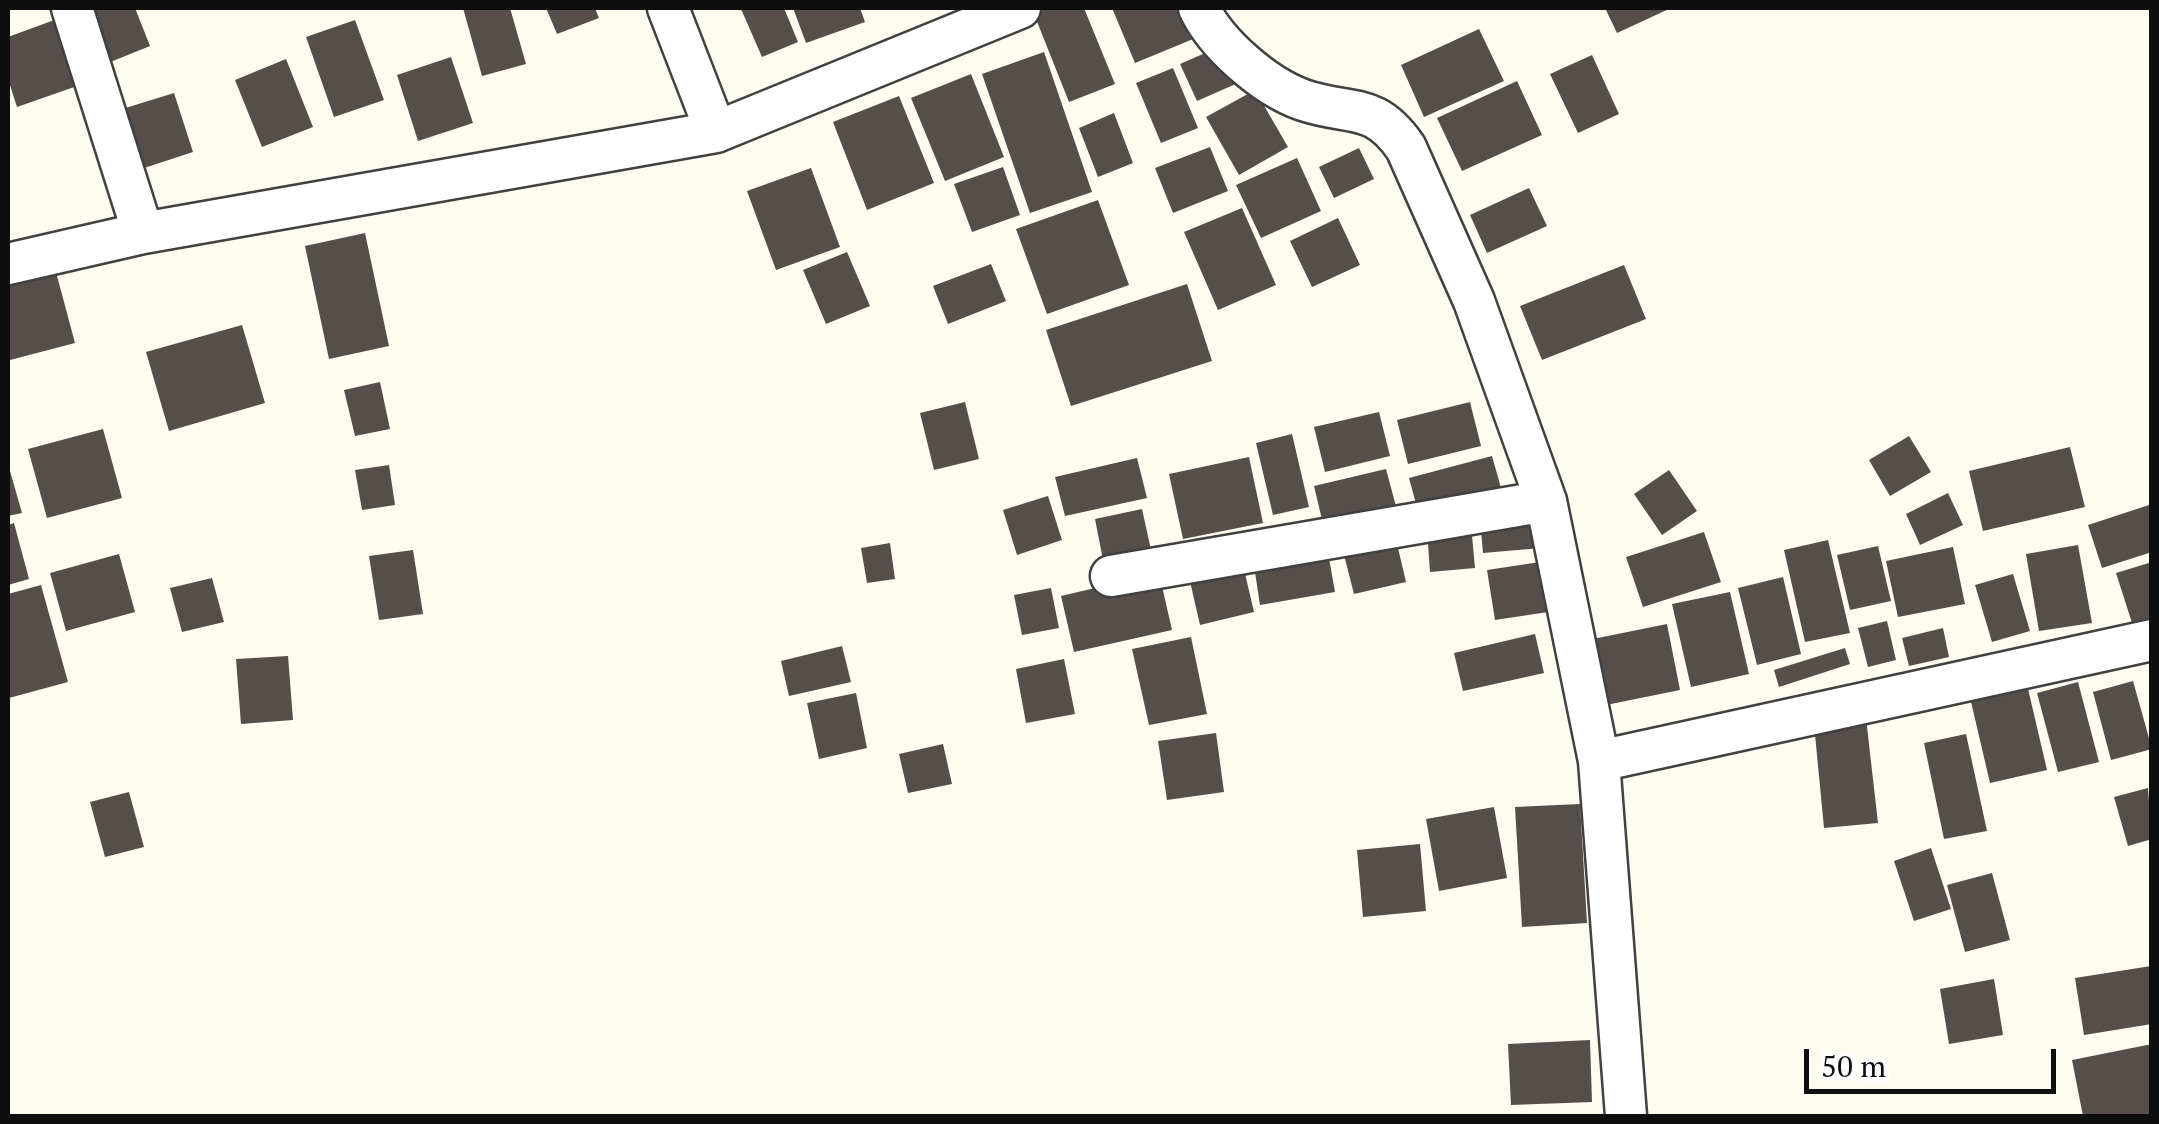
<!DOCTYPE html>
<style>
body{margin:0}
#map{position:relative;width:2159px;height:1124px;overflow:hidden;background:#fefbef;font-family:"PT Serif",serif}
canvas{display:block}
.frame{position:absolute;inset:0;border:10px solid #0e0e0e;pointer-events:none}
.scale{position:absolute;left:1804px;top:1049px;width:252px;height:45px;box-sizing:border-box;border:5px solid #0e0e0e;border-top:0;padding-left:12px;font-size:30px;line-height:35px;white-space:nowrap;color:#0e0e0e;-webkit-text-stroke:8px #fff;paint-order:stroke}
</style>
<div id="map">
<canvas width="2159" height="1124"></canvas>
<div class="frame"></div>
<div class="scale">50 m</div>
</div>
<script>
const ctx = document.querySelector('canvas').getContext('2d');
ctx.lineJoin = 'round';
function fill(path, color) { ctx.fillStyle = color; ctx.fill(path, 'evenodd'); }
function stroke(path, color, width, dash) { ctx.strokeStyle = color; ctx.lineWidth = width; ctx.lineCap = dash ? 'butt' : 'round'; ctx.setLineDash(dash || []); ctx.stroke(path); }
const building = new Path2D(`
 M80,8H135L150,46L103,65Z
 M463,8H510L526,64L482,76Z
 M546,8H595L599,18L557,34Z
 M745,8H784L798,42L762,57L741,9Z
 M793,8H860L865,22L806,43Z
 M1036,8H1084L1115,84L1069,102L1032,9Z
 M1112,8H1186L1198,37L1135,63Z
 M1605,8H1671L1617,33Z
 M57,19L80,85L17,107L8,79V37Z
 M355,20L384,100L334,117L306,37Z
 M1479,29L1504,81L1424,117L1401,65Z
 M1221,46L1238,83L1197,101L1180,64Z
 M1044,52L1092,192L1030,213L982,74Z
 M1592,55L1619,114L1578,133L1550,74Z
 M451,57L473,123L418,141L397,75Z
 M286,59L313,127L262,147L235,80Z
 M1173,68L1198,128L1161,143L1136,83Z
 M971,74L1004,157L945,181L911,98Z
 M1517,81L1542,135L1462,171L1437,118Z
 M1255,90L1288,147L1239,175L1206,117Z
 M174,93L193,152L138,170L119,110Z
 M899,96L934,183L867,210L833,122Z
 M1114,113L1133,163L1098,177L1079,128Z
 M1210,147L1228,191L1173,213L1155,168Z
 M1359,148L1374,179L1334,198L1319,167Z
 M1297,158L1321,211L1261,238L1236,185Z
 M1003,167L1020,215L972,232L954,184Z
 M811,168L840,247L776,270L747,191Z
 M1529,188L1547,226L1487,253L1470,215Z
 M1098,200L1129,285L1047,314L1016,229Z
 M1242,208L1276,285L1218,310L1184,232Z
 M1338,218L1360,265L1312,287L1290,241Z
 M365,233L389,346L329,359L305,246Z
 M847,252L870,306L826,324L803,270Z
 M53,261L75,343L10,360L8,274Z
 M991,264L1006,301L948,324L933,286Z
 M1624,265L1646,319L1542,360L1520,306Z
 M1187,284L1212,361L1071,406L1046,330Z
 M242,325L265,403L169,431L146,352Z
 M380,382L390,429L355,436L344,390Z
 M965,402L979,459L934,470L920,413Z
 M1470,402L1481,446L1408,464L1397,420Z
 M1379,412L1390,456L1325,472L1314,427Z
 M103,429L122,498L47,518L28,449Z
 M1292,434L1309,507L1273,515L1256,443Z
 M1909,436L1931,472L1890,496L1869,460Z
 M2070,447L2085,507L1983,531L1969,471Z
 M1492,456L1501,488L1418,511L1409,478Z
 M1249,457L1263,523L1183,539L1169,474Z
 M1137,458L1147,498L1065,516L1055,477Z
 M8,464L22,513L8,516Z
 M389,465L395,505L362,510L355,470Z
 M1386,469L1397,510L1324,528L1314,486Z
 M1669,470L1697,511L1662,535L1634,494Z
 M1948,493L1963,525L1920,545L1906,514Z
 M1048,496L1062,540L1017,555L1003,510Z
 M2152,504V552L2102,568L2088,525Z
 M1142,509L1151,550L1103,560L1095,519Z
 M1538,514L1541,548L1483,553L1480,519Z
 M14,523L29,579L8,585V525Z
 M1471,525L1475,568L1430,572L1427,529Z
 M1394,531L1406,582L1354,594L1341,543Z
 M1704,532L1721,582L1643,607L1626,557Z
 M1828,540L1850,633L1805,642L1784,550Z
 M890,543L895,579L867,583L861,548Z
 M2078,545L2092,623L2039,631L2026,554Z
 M1878,546L1891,601L1850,610L1837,555Z
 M1327,547L1335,592L1260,605L1253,559Z
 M1953,547L1965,604L1898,617L1886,561Z
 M413,550L423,614L379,620L369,556Z
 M119,554L135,612L66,631L50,573Z
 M1540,562L1548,612L1495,620L1487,570Z
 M2152,562V621L2133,626L2116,573Z
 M1243,565L1254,612L1200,625L1189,577Z
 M1159,573L1172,630L1074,652L1061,596Z
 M2013,574L2030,631L1992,642L1975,585Z
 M1783,577L1801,654L1757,665L1738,588Z
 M212,578L224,622L182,632L170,588Z
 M41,585L68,682L9,698L8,594Z
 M1051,588L1059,628L1022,635L1014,595Z
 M1730,592L1749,674L1691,687L1672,604Z
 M1887,621L1896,660L1868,667L1858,628Z
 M1667,624L1680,690L1601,706L1588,640Z
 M1943,628L1949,657L1909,666L1902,638Z
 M1535,634L1544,673L1463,691L1454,653Z
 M1191,637L1207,714L1149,725L1132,649Z
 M842,646L851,682L789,696L781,661Z
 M1845,648L1850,664L1779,687L1774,670Z
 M288,656L293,720L241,724L236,659Z
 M1064,659L1075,714L1026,723L1016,669Z
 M2025,676L2047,770L1990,783L1968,689Z
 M2133,681L2152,749L2111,760L2093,692Z
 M2078,682L2099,762L2058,772L2037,693Z
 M856,693L867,748L819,759L807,703Z
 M1866,718L1878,823L1824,828L1814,724Z
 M1216,733L1224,792L1167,800L1158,741Z
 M1966,734L1987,831L1944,839L1924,743Z
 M943,744L952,784L908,793L899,754Z
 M2148,788L2152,839L2128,846L2114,797Z
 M129,792L144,847L105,857L90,802Z
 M1580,804L1587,923L1522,927L1515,807Z
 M1494,807L1507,878L1439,891L1426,819Z
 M1420,844L1426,911L1363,917L1357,850Z
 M1931,848L1951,909L1914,921L1894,861Z
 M1992,873L2010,940L1965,952L1947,885Z
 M2151,966L2152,1024L2084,1035L2075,978Z
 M1994,979L2003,1035L1949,1044L1940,989Z
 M1590,1040L1592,1102L1511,1105L1508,1044Z
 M2152,1044V1116H2083L2072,1060Z`);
const minor = new Path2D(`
 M72,8L143,233
 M668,8L716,132
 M1199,8C1216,44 1264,86 1303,100C1350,116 1374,101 1406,148L1474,301L1546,501L1599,761L2152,640
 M8,264L143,233L716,132L1020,8
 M1111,576L1546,501
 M1599,761L1626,1116`);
fill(building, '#564e4a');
stroke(minor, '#414141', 45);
stroke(minor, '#fff', 40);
</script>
